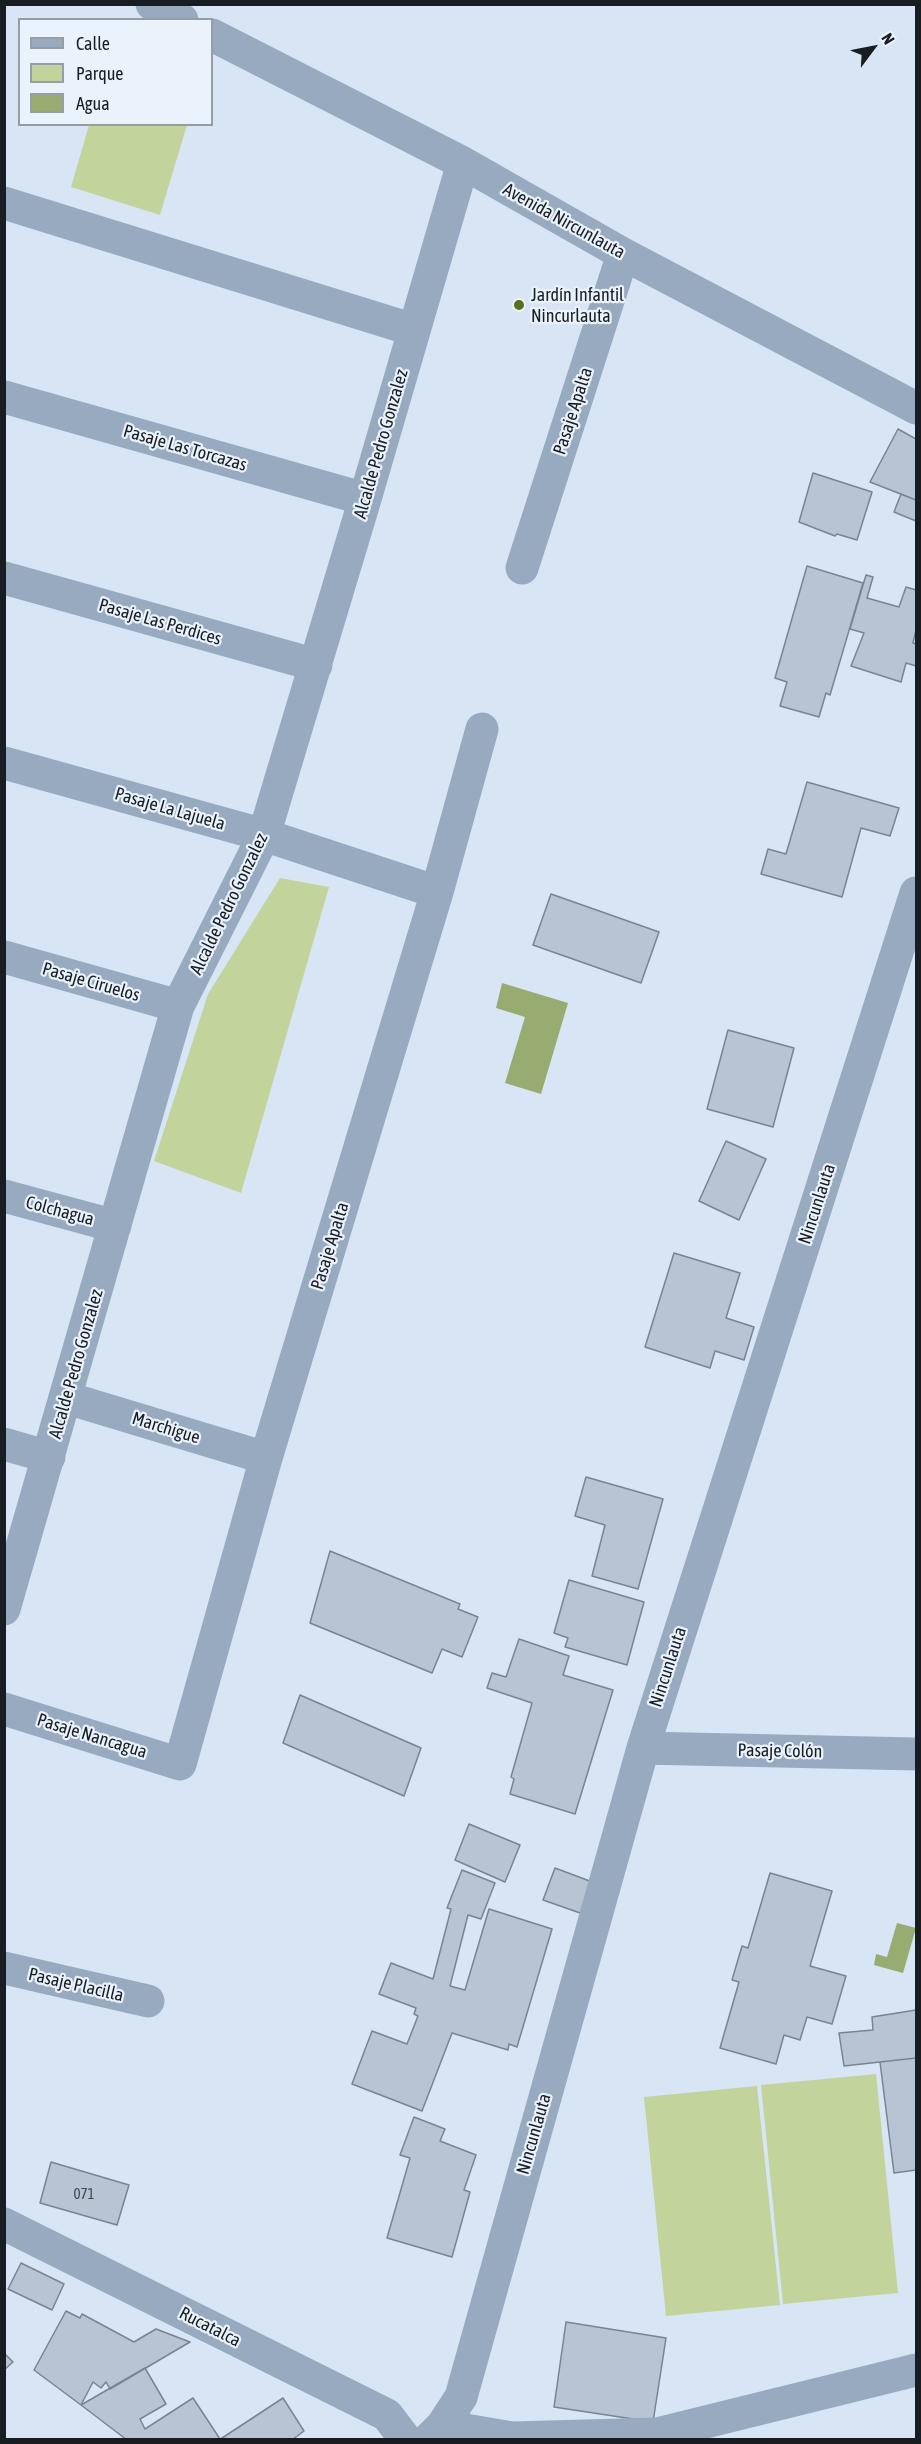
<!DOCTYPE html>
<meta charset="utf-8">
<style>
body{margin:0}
#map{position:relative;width:921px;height:2444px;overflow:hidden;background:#d8e5f5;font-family:"Asap Condensed",sans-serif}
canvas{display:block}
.frame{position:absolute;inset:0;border:6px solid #181d22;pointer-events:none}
.legend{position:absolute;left:18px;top:18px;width:195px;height:108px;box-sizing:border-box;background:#eaf2fc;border:2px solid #969da5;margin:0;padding:8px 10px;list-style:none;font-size:18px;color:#181d22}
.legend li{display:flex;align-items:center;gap:12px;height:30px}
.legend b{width:30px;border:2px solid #969da5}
.north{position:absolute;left:843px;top:18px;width:60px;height:60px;-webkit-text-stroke:4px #eaf2fc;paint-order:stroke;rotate:58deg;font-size:16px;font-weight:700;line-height:24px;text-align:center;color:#181d22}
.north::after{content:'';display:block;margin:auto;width:21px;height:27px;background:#181d22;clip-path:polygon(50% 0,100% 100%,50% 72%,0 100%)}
</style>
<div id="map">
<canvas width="921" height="2444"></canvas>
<div class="frame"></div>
<ul class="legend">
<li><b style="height:8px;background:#98aac0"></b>Calle</li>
<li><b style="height:16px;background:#c2d49c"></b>Parque</li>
<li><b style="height:16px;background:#98ab70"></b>Agua</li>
</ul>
<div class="north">N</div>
</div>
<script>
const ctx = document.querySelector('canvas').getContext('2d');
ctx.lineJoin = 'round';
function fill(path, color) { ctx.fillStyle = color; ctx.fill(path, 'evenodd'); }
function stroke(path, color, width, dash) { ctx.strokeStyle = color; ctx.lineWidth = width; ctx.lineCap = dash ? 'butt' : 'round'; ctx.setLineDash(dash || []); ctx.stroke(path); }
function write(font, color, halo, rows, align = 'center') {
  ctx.font = font + ' "Asap Condensed",sans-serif'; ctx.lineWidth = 4.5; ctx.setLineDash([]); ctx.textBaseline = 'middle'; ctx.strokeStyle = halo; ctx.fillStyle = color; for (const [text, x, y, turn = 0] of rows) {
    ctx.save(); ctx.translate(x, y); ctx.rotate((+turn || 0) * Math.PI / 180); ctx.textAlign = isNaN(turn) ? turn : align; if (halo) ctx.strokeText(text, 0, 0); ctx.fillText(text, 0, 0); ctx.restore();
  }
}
const green = new Path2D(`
 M89,125H187L160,215L71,187Z
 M280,878L329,887L241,1193L154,1161L208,994Z
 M876,2074L898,2293L783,2304L761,2085Z
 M757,2086L780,2305L666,2316L644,2097Z`);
const water = new Path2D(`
 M502,983L568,1003L541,1094L505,1083L525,1017L496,1008Z
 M897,1923L916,1928L903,1973L874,1965L876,1954L887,1957Z`);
const building = new Path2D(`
 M898,429L916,439V500L870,482Z
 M813,473L872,492L857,540L837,534L835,536L799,522Z
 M901,494L916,500V521L894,512Z
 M807,566L863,583L830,695L826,693L819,717L780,706L787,682L775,678Z
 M866,575L873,577L867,598L899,607L906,587L916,590V630L913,643L916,644V666L906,663L901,682L851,666L864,633L850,629Z
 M807,782L899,808L890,836L861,828L842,897L761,874L768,849L786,854Z
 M551,894L659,932L641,983L533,945Z
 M728,1030L794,1048L773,1127L707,1109Z
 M726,1141L766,1159L739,1220L699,1201Z
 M674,1253L740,1273L726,1318L754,1327L744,1360L715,1351L710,1368L645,1347Z
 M586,1477L663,1499L638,1589L592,1576L605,1525L575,1516Z
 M330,1551L460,1604L458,1609L478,1617L462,1657L442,1649L432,1673L310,1623Z
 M569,1580L644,1602L627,1665L565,1647L568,1638L554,1633Z
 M519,1639L569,1656L563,1675L613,1690L575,1814L510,1794L514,1779L511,1777L532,1703L487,1688L492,1673L506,1677Z
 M300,1695L421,1748L404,1796L283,1743Z
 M469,1824L520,1845L505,1882L455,1860Z
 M555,1868L595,1883L583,1914L543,1900Z
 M462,1870L495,1883L481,1919L468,1915L450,1986L465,1990L489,1909L552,1929L517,2047L509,2044L508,2050L452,2033L422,2111L352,2084L372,2031L407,2044L418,2016L414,2014L416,2008L379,1994L391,1963L433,1979L451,1909L447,1908Z
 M770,1873L832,1891L810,1966L846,1976L832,2024L807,2017L800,2040L784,2035L776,2064L720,2048L739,1982L732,1980L742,1946L748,1948Z
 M916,2010V2058L844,2066L839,2033L873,2030L872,2017Z
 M916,2058V2170L894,2173L880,2062Z
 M414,2117L445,2129L440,2141L476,2155L464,2190L470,2192L452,2257L387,2238L410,2158L400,2155Z
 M51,2162L129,2185L117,2225L40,2203Z
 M21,2263L64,2284L52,2310L8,2289Z
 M66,2311L80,2318L82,2314L134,2342L156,2329L190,2342L110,2389L106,2382L101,2388L93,2382L81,2405L34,2370Z
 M566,2322L666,2338L653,2422L554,2407Z
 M4,2353L13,2362L4,2370Z
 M145,2368L166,2404L140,2419L145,2429L193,2398L220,2439L127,2440L81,2405Z
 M283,2398L304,2431L292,2440H219Z`);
const minor = new Path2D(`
 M152,4L182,20
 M212,35L463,163L623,254L916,408
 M4,203L414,330
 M4,397L365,499
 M522,568L623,254
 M4,578L316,665
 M4,763L264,835L437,892
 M4,957L178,1006
 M4,1196L115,1226
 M67,1398L266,1458
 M4,1444L49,1457
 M4,1609L178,1006L264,835L365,499L463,163
 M4,1709L180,1764L266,1458L437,892L482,729
 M643,1748L916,1754
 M4,1968L148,2001
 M4,2224L387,2415L406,2440
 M442,2426L512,2438L657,2434L916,2370
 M428,2440L442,2426L461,2397L643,1748L916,893`);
const markers = [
 [519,305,6,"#5a6e1e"]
];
const numberNames = [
 ["071",84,2194]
];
const streetNames = [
 ["Avenida Nircunlauta",564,221,29],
 ["Pasaje Apalta",573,411,-72],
 ["Alcalde Pedro Gonzalez",381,444,-74],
 ["Pasaje Las Torcazas",185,448,16],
 ["Pasaje Las Perdices",160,622,16],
 ["Pasaje La Lajuela",170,809,16],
 ["Alcalde Pedro Gonzalez",229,904,-64],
 ["Pasaje Ciruelos",91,982,16],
 ["Nincunlauta",817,1204,-72],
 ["Colchagua",60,1211,15],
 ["Pasaje Apalta",330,1246,-73],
 ["Alcalde Pedro Gonzalez",76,1364,-74],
 ["Marchigue",166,1428,17],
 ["Nincunlauta",668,1667,-72],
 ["Pasaje Nancagua",92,1736,17],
 ["Pasaje Colón",780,1751,1],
 ["Pasaje Placilla",76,1985,13],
 ["Nincunlauta",534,2134,-74],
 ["Rucatalca",210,2327,27]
];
const poiNames = [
 ["Jardín Infantil",531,295],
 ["Nincurlauta",531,316]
];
fill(green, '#c2d49c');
fill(water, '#98ab70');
fill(building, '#b7c4d3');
stroke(building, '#788492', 1.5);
stroke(minor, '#98aac0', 33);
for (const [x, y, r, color] of markers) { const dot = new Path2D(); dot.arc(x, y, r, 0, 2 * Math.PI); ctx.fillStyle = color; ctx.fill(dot); stroke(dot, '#eaf2fc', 2); }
write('15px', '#40474e', null, numberNames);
write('18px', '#181d22', '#eaf2fc', streetNames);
write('18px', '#181d22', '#eaf2fc', poiNames, 'left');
</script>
